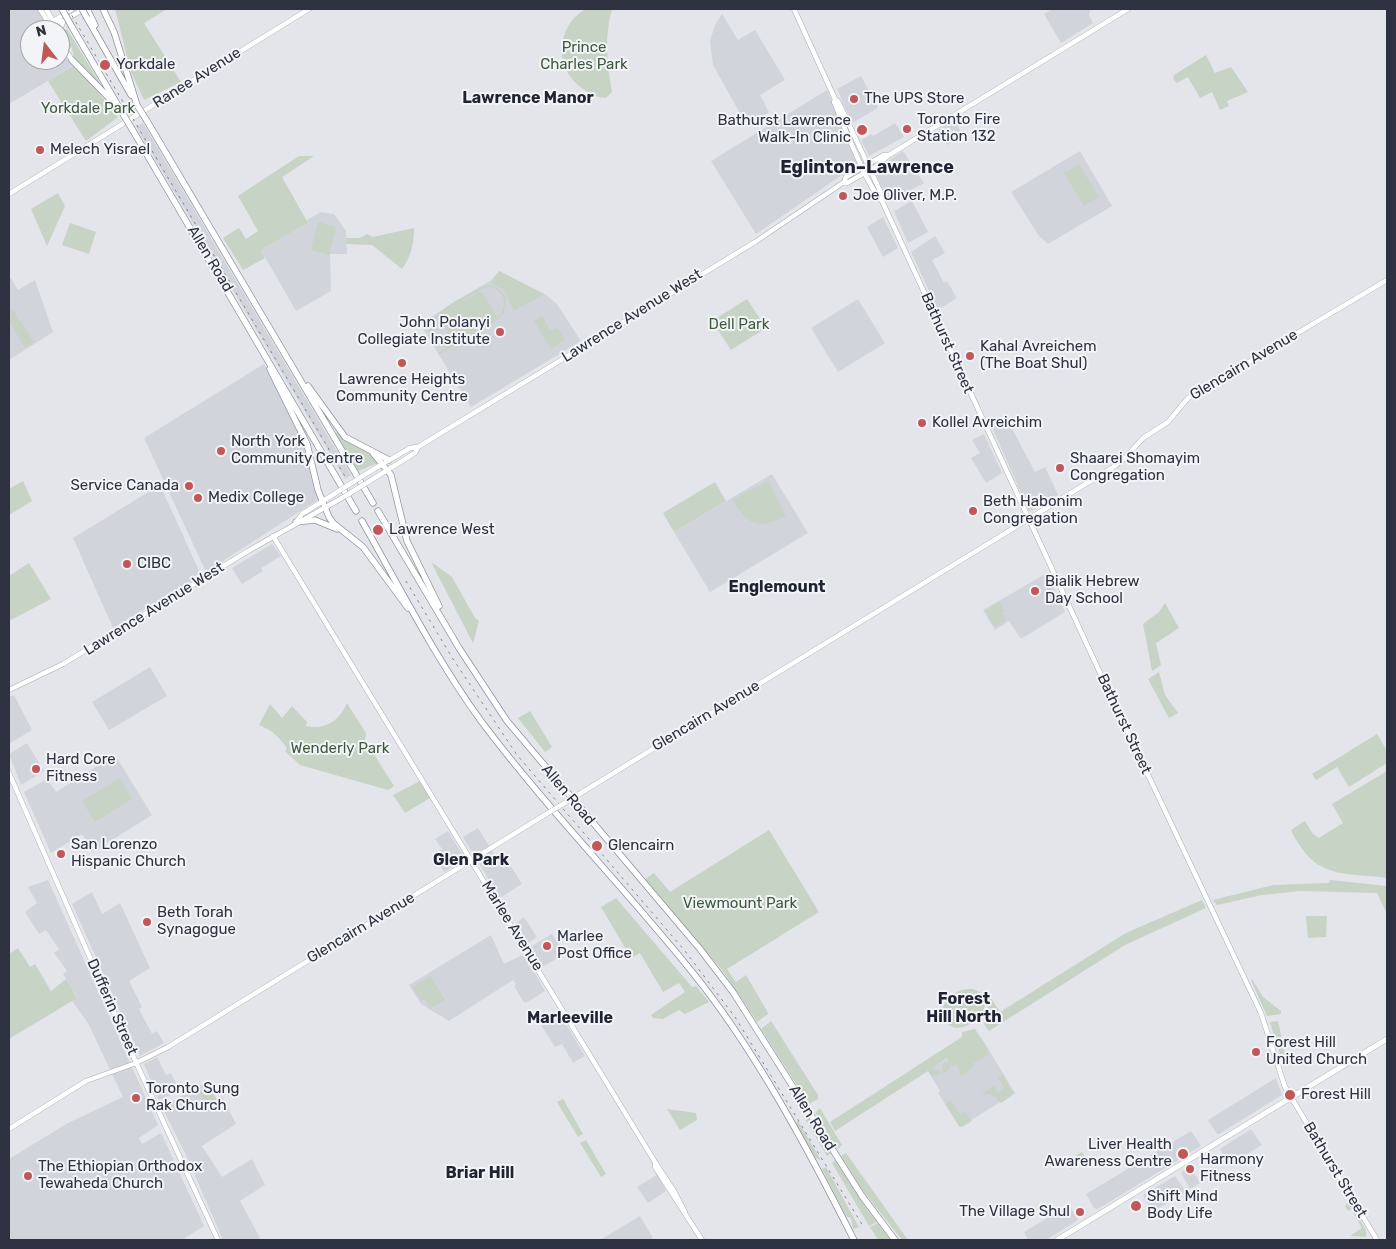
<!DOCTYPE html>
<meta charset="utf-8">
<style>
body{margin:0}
#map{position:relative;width:1396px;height:1249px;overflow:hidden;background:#e3e5ea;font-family:Rubik,sans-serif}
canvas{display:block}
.frame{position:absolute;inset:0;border:10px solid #2d3140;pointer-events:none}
.north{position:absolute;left:20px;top:20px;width:50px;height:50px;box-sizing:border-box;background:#f3f4f7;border:1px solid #a4a6ae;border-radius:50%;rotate:345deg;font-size:14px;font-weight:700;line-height:20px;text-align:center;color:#2d3140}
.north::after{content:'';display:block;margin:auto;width:18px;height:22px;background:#c15758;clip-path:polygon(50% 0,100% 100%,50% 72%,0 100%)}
</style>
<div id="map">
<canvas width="1396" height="1249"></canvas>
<div class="frame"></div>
<div class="north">N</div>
</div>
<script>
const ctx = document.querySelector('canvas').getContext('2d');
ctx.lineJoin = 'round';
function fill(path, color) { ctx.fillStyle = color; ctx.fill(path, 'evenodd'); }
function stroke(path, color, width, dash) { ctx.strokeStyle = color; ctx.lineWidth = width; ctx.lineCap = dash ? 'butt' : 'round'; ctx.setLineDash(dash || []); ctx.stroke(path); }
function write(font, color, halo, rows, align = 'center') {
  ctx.font = font + ' Rubik,sans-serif'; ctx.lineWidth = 4; ctx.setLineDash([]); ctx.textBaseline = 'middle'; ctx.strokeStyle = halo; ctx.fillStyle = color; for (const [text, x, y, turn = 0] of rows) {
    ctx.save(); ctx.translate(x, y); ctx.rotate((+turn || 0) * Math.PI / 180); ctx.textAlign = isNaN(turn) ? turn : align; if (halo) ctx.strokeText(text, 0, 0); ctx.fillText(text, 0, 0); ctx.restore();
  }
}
const built = new Path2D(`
 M9,9H37L50,30H30V60H60V48L73,66L9,104Z
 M1053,9H1090L1089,15L1093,23L1061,43L1044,14Z
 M722,14L738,40L755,30L785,80L760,95L769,112L747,126L713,65L710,41L715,25Z
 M861,76L878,108L852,123L837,89Z
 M827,90L858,164L756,234L711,161Z
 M954,120L963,135L947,145L938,130Z
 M143,123L351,475L345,479L136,127Z
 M895,123L904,137L869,156L861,140L872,134L873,136Z
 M903,151L924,183L889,202L875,173L876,169Z
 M1080,151L1112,206L1048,244L1039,236L1011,192Z
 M912,201L928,232L908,243L894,211Z
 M321,212L334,214L346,231L347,254H330L331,291L296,311L261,250L308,223L307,220Z
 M883,217L898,248L883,257L867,227Z
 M935,236L945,253L932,260L944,283L947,281L957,298L938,310L911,252Z
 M499,271L546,295L557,304L581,341L471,407L420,324L491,280Z
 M11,278L18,290L35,280L53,332L9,360V279Z
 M858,299L885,343L838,372L811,328Z
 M264,364L301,438L319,499L206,572L144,438Z
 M1006,417L1035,472L1045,467L1058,495L1032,511H1029L991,425Z
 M984,434L1002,473L986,483L971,458L980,453L972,440Z
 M772,474L808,533L710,592L674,532Z
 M160,485L201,575L113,628L73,538Z
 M272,544L281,556L261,568L263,571L242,584L232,568Z
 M1047,573L1065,612L1021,639L1009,621L995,630L983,610Z
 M150,667L167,696L109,730L92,702Z
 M14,695L32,730L9,744V697Z
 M27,743L44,771L21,785L9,754Z
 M115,755L152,815L93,852L82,834L51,853L24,792L47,779L56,792Z
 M478,828L503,868L510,865L522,884L500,898L463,837Z
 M448,831L465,859L444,872L433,855L442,849L435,839Z
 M48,880L158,1125L139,1138L142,1144L161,1133L204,1226L185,1238L186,1240H9V1159L68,1123L123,1097L88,1023L72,1001L77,997L63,974L67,971L54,953L59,949L46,930L39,934L25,912L37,903L28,887Z
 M92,892L102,914L120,903L150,968L129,981L142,1007L139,1009L152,1034L157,1031L164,1043L140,1056L72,904Z
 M524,917L537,937L528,943L516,923Z
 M552,934L565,954L542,967L530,947Z
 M491,935L504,964L524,954L545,991L526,1003L523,1001L514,986L516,984L513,980L449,1021L421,1004L409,985Z
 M560,1014L585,1056L573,1063L562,1044L555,1047L541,1025Z
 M981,1037L1015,1093L960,1127L938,1093L940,1091L928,1071Z
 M157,1057L166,1075L171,1073L180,1091L159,1100L144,1064Z
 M1276,1078L1282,1095L1219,1134H1217L1208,1120Z
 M196,1088L206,1105L222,1096L236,1124L202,1146L222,1177L252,1159L265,1185L240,1201L260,1238L257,1240H223L186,1155L162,1107Z
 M1251,1129L1262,1145L1229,1165L1220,1149Z
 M1191,1131L1201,1146L1098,1209L1094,1208L1086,1194Z
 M1190,1166L1200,1183L1190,1189L1181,1173Z
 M658,1174L666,1191L648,1203L637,1187Z
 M1175,1176L1186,1192L1152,1212L1143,1195Z
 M1069,1205L1078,1220L1046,1240H1028L1024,1232Z
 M640,1216L653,1238L649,1240H600Z`);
const green = new Path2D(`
 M115,9H167L144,23L181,82L144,100L131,72Z
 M585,9H612C604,37 607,63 612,92L606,98C599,98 594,95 588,92C554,74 553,29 585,9Z
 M67,29L103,88L74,59L72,48L63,32Z
 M1206,55L1215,73L1231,67L1248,92L1227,101L1229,106L1220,110L1212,92L1200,98L1188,77L1177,83L1173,79L1174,75Z
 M73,66L95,88L118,117L86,141L48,81Z
 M299,156H314L282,177L308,223L261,250L265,258L243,270L223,238L239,228L246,239L258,231L238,196Z
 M1079,164L1099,197L1084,206L1064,173Z
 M58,193L65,206L47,246L31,209Z
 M318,222L336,227L329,255L311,250Z
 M70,223L96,232L89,254L62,245Z
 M414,228C414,245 411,256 402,269L372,245L346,244V238H360L367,234L373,237Z
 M499,271L544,294L514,311L504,290L491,283Z
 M489,285L498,288L506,297L504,313L497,320L440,354L439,353L447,348C439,346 431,343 429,335C424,313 465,297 480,287ZM490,287C504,291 508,303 500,315L452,345H444L434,339L431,326L438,316L482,289Z
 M481,291L497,317L454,343L438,316Z
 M747,299L766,328L731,350L712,321Z
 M13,310L34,342L25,348L9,321V312Z
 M542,316L550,330L558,328L565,340L551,349L534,321Z
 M338,432C347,441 374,454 378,463L358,471L335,433Z
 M23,481L32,501L9,515V489Z
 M715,482L726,501L674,532L663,513Z
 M766,482H769L786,516C757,530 750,526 732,500Z
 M431,562L452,577L475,618L479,621L473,643Z
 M29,563L51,599L9,621V576Z
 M999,602L1005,611L1002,613L1006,620L995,627L985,611Z
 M1165,603L1179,628L1156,643L1161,665L1152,671L1143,624L1159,612Z
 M1159,672L1165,695L1178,713L1169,718L1148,679Z
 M347,703L366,733L365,740L394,786L388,790L300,765L285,751L287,748C279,737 272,730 259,725L270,704L282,718L292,706L307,722L306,726C326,730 339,721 347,703Z
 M530,711L552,747L545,752L518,718Z
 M1377,734L1387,751V763L1349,787L1337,767L1316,780L1312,774Z
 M1387,771V878C1354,873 1321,879 1301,847C1297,841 1293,836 1291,830L1305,821L1313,834L1319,838L1343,823L1332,804Z
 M120,778L132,799L95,822L82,801Z
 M420,781L430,798L405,813L393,795Z
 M769,830L819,912L727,969L736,982L746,975L767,1011L768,1014L757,1022L723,971L644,880L654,873L670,892Z
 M1330,880L1387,886V914L1377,893L1300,891L1262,895L1217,905L1213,900L1273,885L1329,883Z
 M616,898L692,987L696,986L709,1002L685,1014L679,1010L663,1019L653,1018L651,1015L685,992L679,983L663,992L640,953L631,958L601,907Z
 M1202,900L1206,908L1125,945L989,1031L984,1024L990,997L1000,1012L1126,933Z
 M1306,916H1327L1326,937L1308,938Z
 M18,948L30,967L35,964L51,991L66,979L77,998L9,1039V954Z
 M430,976L445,1000L430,1008L425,999L421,1001L413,987Z
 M1252,979L1263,997L1281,1011V1014L1267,1016L1251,980Z
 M973,989C1010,1001 953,1052 942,1014C943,998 957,988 973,989Z
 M771,1021L818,1095V1099L809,1104L761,1029Z
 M1278,1021L1287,1063L1283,1064L1270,1022Z
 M975,1029L988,1049L986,1050L989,1054L974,1063L972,1069L961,1076L957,1065L952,1067L950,1062V1068L945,1073L942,1072L943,1063L949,1062L947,1058L933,1068L941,1072L937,1076L931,1075L928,1071L835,1131L830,1122L962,1037V1032Z
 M1003,1075L1014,1094L1001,1103L996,1098L997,1094L995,1097L988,1094L981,1095L994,1085L998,1093L1004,1087L998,1078Z
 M207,1082L217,1100L206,1106L196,1088Z
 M563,1099L583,1134L578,1137L557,1102Z
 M951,1100L960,1114L965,1111L972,1121L962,1127L959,1126L945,1104Z
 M820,1108L842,1145L837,1149L815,1113Z
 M667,1109L696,1113L697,1120L680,1130Z
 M807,1115L831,1153L827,1156L804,1117Z
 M798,1121L821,1160L815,1158L795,1123Z
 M586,1140L606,1174L601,1177L580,1143Z
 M1082,1152L1088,1161L1071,1169L1066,1162Z
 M846,1153L908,1240H902L863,1191L841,1156Z
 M835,1160L877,1222L869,1226L832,1163Z
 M826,1167L861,1231L859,1227L853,1229L851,1218L846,1216L822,1169Z
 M1347,1203L1350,1204L1366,1230V1237L1350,1236L1362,1228L1351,1209L1348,1211L1345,1206Z
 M878,1223L891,1240H878L870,1227Z`);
const secondary = new Path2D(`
 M40,9L53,30
 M46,9L53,21
 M794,9L835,99L838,101L882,195V201
 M63,22L60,29L68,46
 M49,24L63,21L84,9
 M49,24L72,9
 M60,42L72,60
 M835,99L834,102C842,121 869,191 882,201L1113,701L1261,1013L1285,1087L1377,1240
 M844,182L847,183L875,167L889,155L1128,9
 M9,194L309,9
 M369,472L410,448L418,447
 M373,479L415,453L418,447L755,242L844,182L846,177L884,155H889
 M297,521L302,514L331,496
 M273,536L655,1162L674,1191L685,1212
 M9,690L63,664L248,551L342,498
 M9,773L134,1058L218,1240
 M581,793L1115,466L1125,458L1143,438L1168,422L1188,398L1387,280
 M9,1129L86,1081L136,1063L168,1047L543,816
 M655,1162V1167L702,1240`);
const primary = new Path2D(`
 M1057,1240L1387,1039`);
const highway = new Path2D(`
 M87,9L95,25
 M103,9L114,32L137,105
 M87,18L131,95
 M72,27L120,109
 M72,60L114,103
 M147,121L373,503
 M132,129L356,511
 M270,369L307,444L318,490L329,517L333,523L363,547L408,608
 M308,386L345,437L389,460
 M373,453L391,475L407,541L439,606
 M378,511L459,648L507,721L700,949L733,992L862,1196L895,1240
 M362,521C400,588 436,659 481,721C547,809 625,888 693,973C756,1051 809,1151 854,1240
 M296,522L315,520L337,529`);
const rail = new Path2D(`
 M68,9L346,478
 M406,581L453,659L517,755L685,951L735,1017L863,1226`);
const secondaryBridge = new Path2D(`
 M331,496L369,472
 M342,498L373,479
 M543,816L581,793`);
const highwayBridge = new Path2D(`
 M62,9L72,27
 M82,9L87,18
 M137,105L147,121
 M120,109L132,129`);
const markers = [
 [105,65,6,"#c15758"],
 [854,99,5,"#c15758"],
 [907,129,5,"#c15758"],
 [862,130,6,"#c15758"],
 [40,150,5,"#c15758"],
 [843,196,5,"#c15758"],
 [500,332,5,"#c15758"],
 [970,356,5,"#c15758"],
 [402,363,5,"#c15758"],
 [922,423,5,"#c15758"],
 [221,451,5,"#c15758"],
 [1060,468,5,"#c15758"],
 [189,486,5,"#c15758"],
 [198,498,5,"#c15758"],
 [973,511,5,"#c15758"],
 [378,530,6,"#c15758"],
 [127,564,5,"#c15758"],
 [1035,591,5,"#c15758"],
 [36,769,5,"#c15758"],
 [597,846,6,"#c15758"],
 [61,854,5,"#c15758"],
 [147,922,5,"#c15758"],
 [547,946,5,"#c15758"],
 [1256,1052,5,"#c15758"],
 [1290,1095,6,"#c15758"],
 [136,1098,5,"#c15758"],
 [1183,1154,6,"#c15758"],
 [1190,1169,5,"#c15758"],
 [28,1176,5,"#c15758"],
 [1136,1206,6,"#c15758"],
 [1080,1212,5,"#c15758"]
];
const parkNames = [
 ["Prince",584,48],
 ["Charles Park",584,65],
 ["Yorkdale Park",88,109],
 ["Dell Park",739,325],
 ["Wenderly Park",340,749],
 ["Viewmount Park",740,904]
];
const poiNames = [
 ["Yorkdale",116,65],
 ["The UPS Store",864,99],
 ["Toronto Fire",917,120],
 ["Station 132",917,137],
 ["Bathurst Lawrence",851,121,"right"],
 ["Walk-In Clinic",851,138,"right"],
 ["Melech Yisrael",50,150],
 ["Joe Oliver, M.P.",853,196],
 ["John Polanyi",490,323,"right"],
 ["Collegiate Institute",490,340,"right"],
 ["Kahal Avreichem",980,347],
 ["(The Boat Shul)",980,364],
 ["Lawrence Heights",402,380,"center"],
 ["Community Centre",402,397,"center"],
 ["Kollel Avreichim",932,423],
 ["North York",231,442],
 ["Community Centre",231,459],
 ["Shaarei Shomayim",1070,459],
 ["Congregation",1070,476],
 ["Service Canada",179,486,"right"],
 ["Medix College",208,498],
 ["Beth Habonim",983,502],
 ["Congregation",983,519],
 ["Lawrence West",389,530],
 ["CIBC",137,564],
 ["Bialik Hebrew",1045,582],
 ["Day School",1045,599],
 ["Hard Core",46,760],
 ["Fitness",46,777],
 ["San Lorenzo",71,845],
 ["Hispanic Church",71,862],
 ["Glencairn",608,846],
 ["Beth Torah",157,913],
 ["Synagogue",157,930],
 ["Marlee",557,937],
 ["Post Office",557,954],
 ["Forest Hill",1266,1043],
 ["United Church",1266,1060],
 ["Toronto Sung",146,1089],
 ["Rak Church",146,1106],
 ["Forest Hill",1301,1095],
 ["Liver Health",1172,1145,"right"],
 ["Awareness Centre",1172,1162,"right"],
 ["Harmony",1200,1160],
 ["Fitness",1200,1177],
 ["The Ethiopian Orthodox",38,1167],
 ["Tewaheda Church",38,1184],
 ["Shift Mind",1147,1197],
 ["Body Life",1147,1214],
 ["The Village Shul",1070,1212,"right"]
];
const streetNames = [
 ["Ranee Avenue",197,78,-32],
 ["Allen Road",210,259,59],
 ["Lawrence Avenue West",632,316,-32],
 ["Bathurst Street",947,343,66],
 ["Glencairn Avenue",1244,365,-31],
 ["Lawrence Avenue West",154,609,-32],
 ["Glencairn Avenue",706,716,-31],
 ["Bathurst Street",1124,724,65],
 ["Allen Road",568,795,50],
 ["Marlee Avenue",512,926,58],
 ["Glencairn Avenue",361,928,-31],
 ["Dufferin Street",112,1007,66],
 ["Allen Road",812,1118,58],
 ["Bathurst Street",1335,1170,59]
];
const neighbourhoodNames = [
 ["Lawrence Manor",528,98],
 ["Englemount",777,587],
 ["Glen Park",471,860],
 ["Forest",964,999],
 ["Hill North",964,1017],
 ["Marleeville",570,1018],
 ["Briar Hill",480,1173]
];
const quarterNames = [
 ["Eglinton–Lawrence",867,168]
];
fill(built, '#d2d4dc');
fill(green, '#c7d3c5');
stroke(secondary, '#a9abb4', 5.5);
stroke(primary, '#a4a8b4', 6);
stroke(highway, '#8c919f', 7);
stroke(secondary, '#fff', 4.5);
stroke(primary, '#fff', 5);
stroke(highway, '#fff', 5.5);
stroke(rail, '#7e8392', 1, [2.5, 5]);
stroke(secondaryBridge, '#a9abb4', 5.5, []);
stroke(highwayBridge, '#8c919f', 7, []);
stroke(secondaryBridge, '#fff', 4.5);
stroke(highwayBridge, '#fff', 5.5);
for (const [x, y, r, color] of markers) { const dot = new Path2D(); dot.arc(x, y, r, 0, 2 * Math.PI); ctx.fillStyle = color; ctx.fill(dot); stroke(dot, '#f3f4f7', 2); }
write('15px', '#3d5b3c', '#f3f4f7', parkNames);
write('15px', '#2d3140', '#f3f4f7', poiNames, 'left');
write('15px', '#2d3140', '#f3f4f7', streetNames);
write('bold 16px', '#1f2332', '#f3f4f7', neighbourhoodNames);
write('bold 18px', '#1f2332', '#f3f4f7', quarterNames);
</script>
